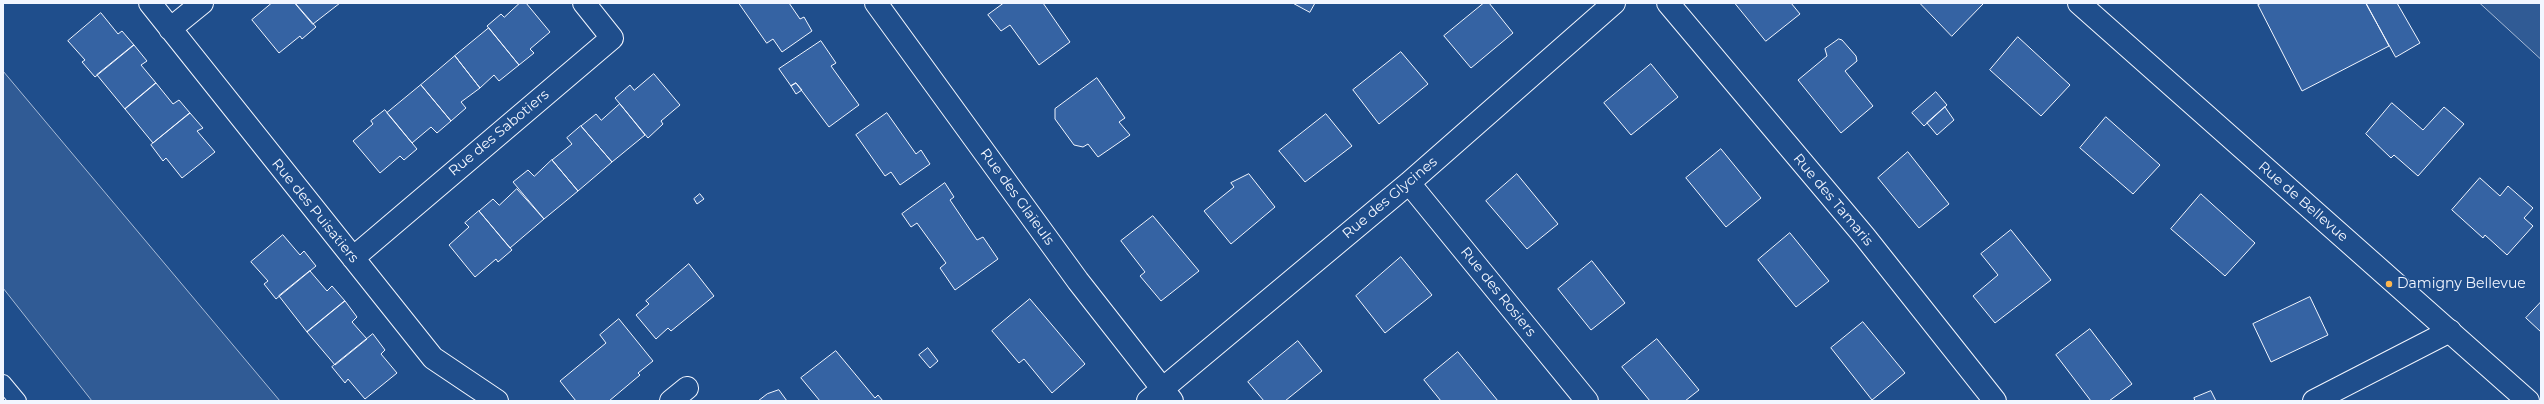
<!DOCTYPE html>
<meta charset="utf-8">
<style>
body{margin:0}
#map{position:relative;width:2544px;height:404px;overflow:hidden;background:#1f4e8c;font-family:Montserrat,sans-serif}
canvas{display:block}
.frame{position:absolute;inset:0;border:4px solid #f2f6ff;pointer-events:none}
</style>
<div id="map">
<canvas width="2544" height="404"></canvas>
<div class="frame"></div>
</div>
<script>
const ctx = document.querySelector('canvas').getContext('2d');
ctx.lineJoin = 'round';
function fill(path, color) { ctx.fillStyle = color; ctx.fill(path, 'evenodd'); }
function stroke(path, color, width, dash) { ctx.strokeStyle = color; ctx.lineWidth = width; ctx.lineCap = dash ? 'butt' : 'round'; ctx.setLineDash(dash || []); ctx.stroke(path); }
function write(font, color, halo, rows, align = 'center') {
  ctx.font = font + ' Montserrat,sans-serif'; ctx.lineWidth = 3; ctx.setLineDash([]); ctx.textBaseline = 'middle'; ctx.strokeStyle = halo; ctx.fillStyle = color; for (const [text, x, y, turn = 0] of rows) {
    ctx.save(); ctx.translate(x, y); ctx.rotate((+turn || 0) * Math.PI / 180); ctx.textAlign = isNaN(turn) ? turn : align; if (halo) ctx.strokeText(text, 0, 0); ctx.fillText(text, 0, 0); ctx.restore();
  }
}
const built = new Path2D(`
 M2480,3H2541V59Z
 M3,71L280,401H92L3,288Z`);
const building = new Path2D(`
 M272,3H295L316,27L302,39L300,36L279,53L252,20Z
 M295,3H340L313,24Z
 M520,3H526L550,32L530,49L534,53L519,65L487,26L501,14L504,17Z
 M739,3H789L800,19L804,17L812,31L782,52L773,39L767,43Z
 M1004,3H1043L1070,42L1039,65L1010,25L1001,31L988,15Z
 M1293,3H1315L1310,12Z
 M1484,3H1489L1513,33L1471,68L1444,36Z
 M1735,3H1791L1800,14L1766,41Z
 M1920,3H1982L1983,4L1952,36Z
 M2262,3H2366L2389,46L2302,91L2258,5Z
 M2366,3H2397L2420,43L2396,57Z
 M101,13L118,34L122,31L134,45L95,77L82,62L85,60L68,41Z
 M489,28L519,65L499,81L494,75L480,88L455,56Z
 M2018,37L2070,85L2041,116L1990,70Z
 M1839,39L1842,40L1856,56L1857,61L1845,71L1873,106L1841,133L1798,80L1827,56L1825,49Z
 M821,41L836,63L831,66L859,105L829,127L796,83L791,86L779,69Z
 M134,45L147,61L141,65L156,83L125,109L97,75Z
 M1401,52L1428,84L1379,124L1353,90Z
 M455,56L480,88L461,102L466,108L451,121L421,85Z
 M1651,64L1678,97L1631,135L1604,103Z
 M654,74L680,105L661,121L663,124L648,138L615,98L630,85L634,90Z
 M1097,78L1125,118L1119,122L1130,135L1098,157L1088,144L1083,147L1074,145L1055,119V109Z
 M156,83L173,104L179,100L190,113L153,143L125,109Z
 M796,83L802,90L796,94L791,86Z
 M421,85L451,121L437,133L431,127L412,143L387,113Z
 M1936,92L1947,105L1924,126L1912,113Z
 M2392,103L2423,130L2444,107L2464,124L2418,176L2394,155L2391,158L2366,134Z
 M620,104L645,135L612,162L581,126L596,114L601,120Z
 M1945,107L1954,120L1937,135L1927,123Z
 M385,110L417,149L404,160L400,156L380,173L353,141L373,124L371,121Z
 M190,113L203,128L197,131L215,152L182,178L166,158L163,161L151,145Z
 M887,113L916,154L921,150L930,164L900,185L891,172L885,176L856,135Z
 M1326,114L1352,146L1305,182L1279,151Z
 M2106,117L2160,165L2133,194L2080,148Z
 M581,126L612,162L578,191L552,160L572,144L567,138Z
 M1721,149L1761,198L1726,227L1686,178Z
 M1908,152L1949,204L1919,228L1878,178Z
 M552,160L578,191L544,219L513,182L528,170L534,176Z
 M1249,174L1275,207L1231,244L1204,211L1234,187L1231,183Z
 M1517,174L1558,224L1527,249L1486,201Z
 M2480,178L2500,196L2508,186L2533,208L2524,218L2533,226L2507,255L2485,235L2483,238L2452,210Z
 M945,183L954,197L950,200L977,240L983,237L998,259L955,290L940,268L946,263L917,223L911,227L902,214Z
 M517,189L544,219L510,248L479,211L493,199L499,205Z
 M700,194L704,199L697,204L694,199Z
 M2201,194L2255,243L2225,276L2171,229Z
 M479,211L512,250L498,262L496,259L475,277L449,245L469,227L465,223Z
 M1153,216L1199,271L1161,301L1140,276L1145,272L1121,241Z
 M2011,230L2051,280L1995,323L1973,296L1998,275L1981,254Z
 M1790,233L1829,281L1796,307L1758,260Z
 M283,235L300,255L304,251L316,266L276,299L264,284L268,281L251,262Z
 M1401,257L1432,295L1385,333L1356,296Z
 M1592,261L1625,303L1591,330L1558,289Z
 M689,264L714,296L671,331L668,328L656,339L636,315L649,304L646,301Z
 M310,271L327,291L332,286L345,301L307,332L279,296Z
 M2310,297L2328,335L2271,362L2253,324Z
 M1030,299L1085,364L1052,393L1024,359L1019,363L992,331Z
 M345,301L357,317L352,322L367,339L335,365L307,332Z
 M2541,302V332L2526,318Z
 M619,319L653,361L638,373L640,375L609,401H576L560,381L606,343L600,335Z
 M1863,322L1905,373L1872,400L1831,348Z
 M2090,329L2132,384L2109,401H2091L2056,355Z
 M373,334L385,350L381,354L397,373L365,399L348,379L345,383L332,367Z
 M1657,339L1699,390L1685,401H1650L1622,367Z
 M1298,341L1322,371L1285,401H1264L1248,382Z
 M928,348L938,361L930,368L919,355Z
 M836,351L875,398L878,395L883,401H820L801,378Z
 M1458,352L1498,401H1441L1424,380Z
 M779,390L787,401H758L767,394Z
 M2211,391L2216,401H2195L2194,398Z`);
const lane = new Path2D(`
 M3,383L18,401`);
const street = new Path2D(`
 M150,3L433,358L497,401
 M876,3L1078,281L1172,401
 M1668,3L1865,237L1995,401
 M170,29L202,3
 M1409,183L1587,401
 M353,258L612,38L584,3
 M671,401L687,388
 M1148,401L1409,183L1614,3
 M2314,401L2450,331`);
const secondary = new Path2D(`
 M2079,3L2528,401`);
const markers = [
 [2389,284,4,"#ffb74d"]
];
const streetNames = [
 ["Rue des Sabotiers",499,133,-40],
 ["Rue des Glaïeuls",1017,197,54],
 ["Rue des Glycines",1390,198,-40],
 ["Rue des Tamaris",1833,200,50],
 ["Rue de Bellevue",2303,202,41],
 ["Rue des Puisatiers",315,211,51],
 ["Rue des Rosiers",1498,292,51]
];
const poiNames = [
 ["Damigny Bellevue",2397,284]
];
fill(built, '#305b95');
stroke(built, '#a8bbd7', 1);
fill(building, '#3563a3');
stroke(building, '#f2f6ff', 1);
stroke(lane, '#f2f6ff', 18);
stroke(street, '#f2f6ff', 24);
stroke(secondary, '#f2f6ff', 24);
stroke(lane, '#1f4e8c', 16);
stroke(street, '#1f4e8c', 22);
stroke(secondary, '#1f4e8c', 22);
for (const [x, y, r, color] of markers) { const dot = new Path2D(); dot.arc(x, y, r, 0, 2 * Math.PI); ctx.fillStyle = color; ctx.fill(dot); stroke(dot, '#1f4e8c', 1.5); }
write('14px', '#f2f6ff', '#1f4e8c', streetNames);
write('14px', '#f2f6ff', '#1f4e8c', poiNames, 'left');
</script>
